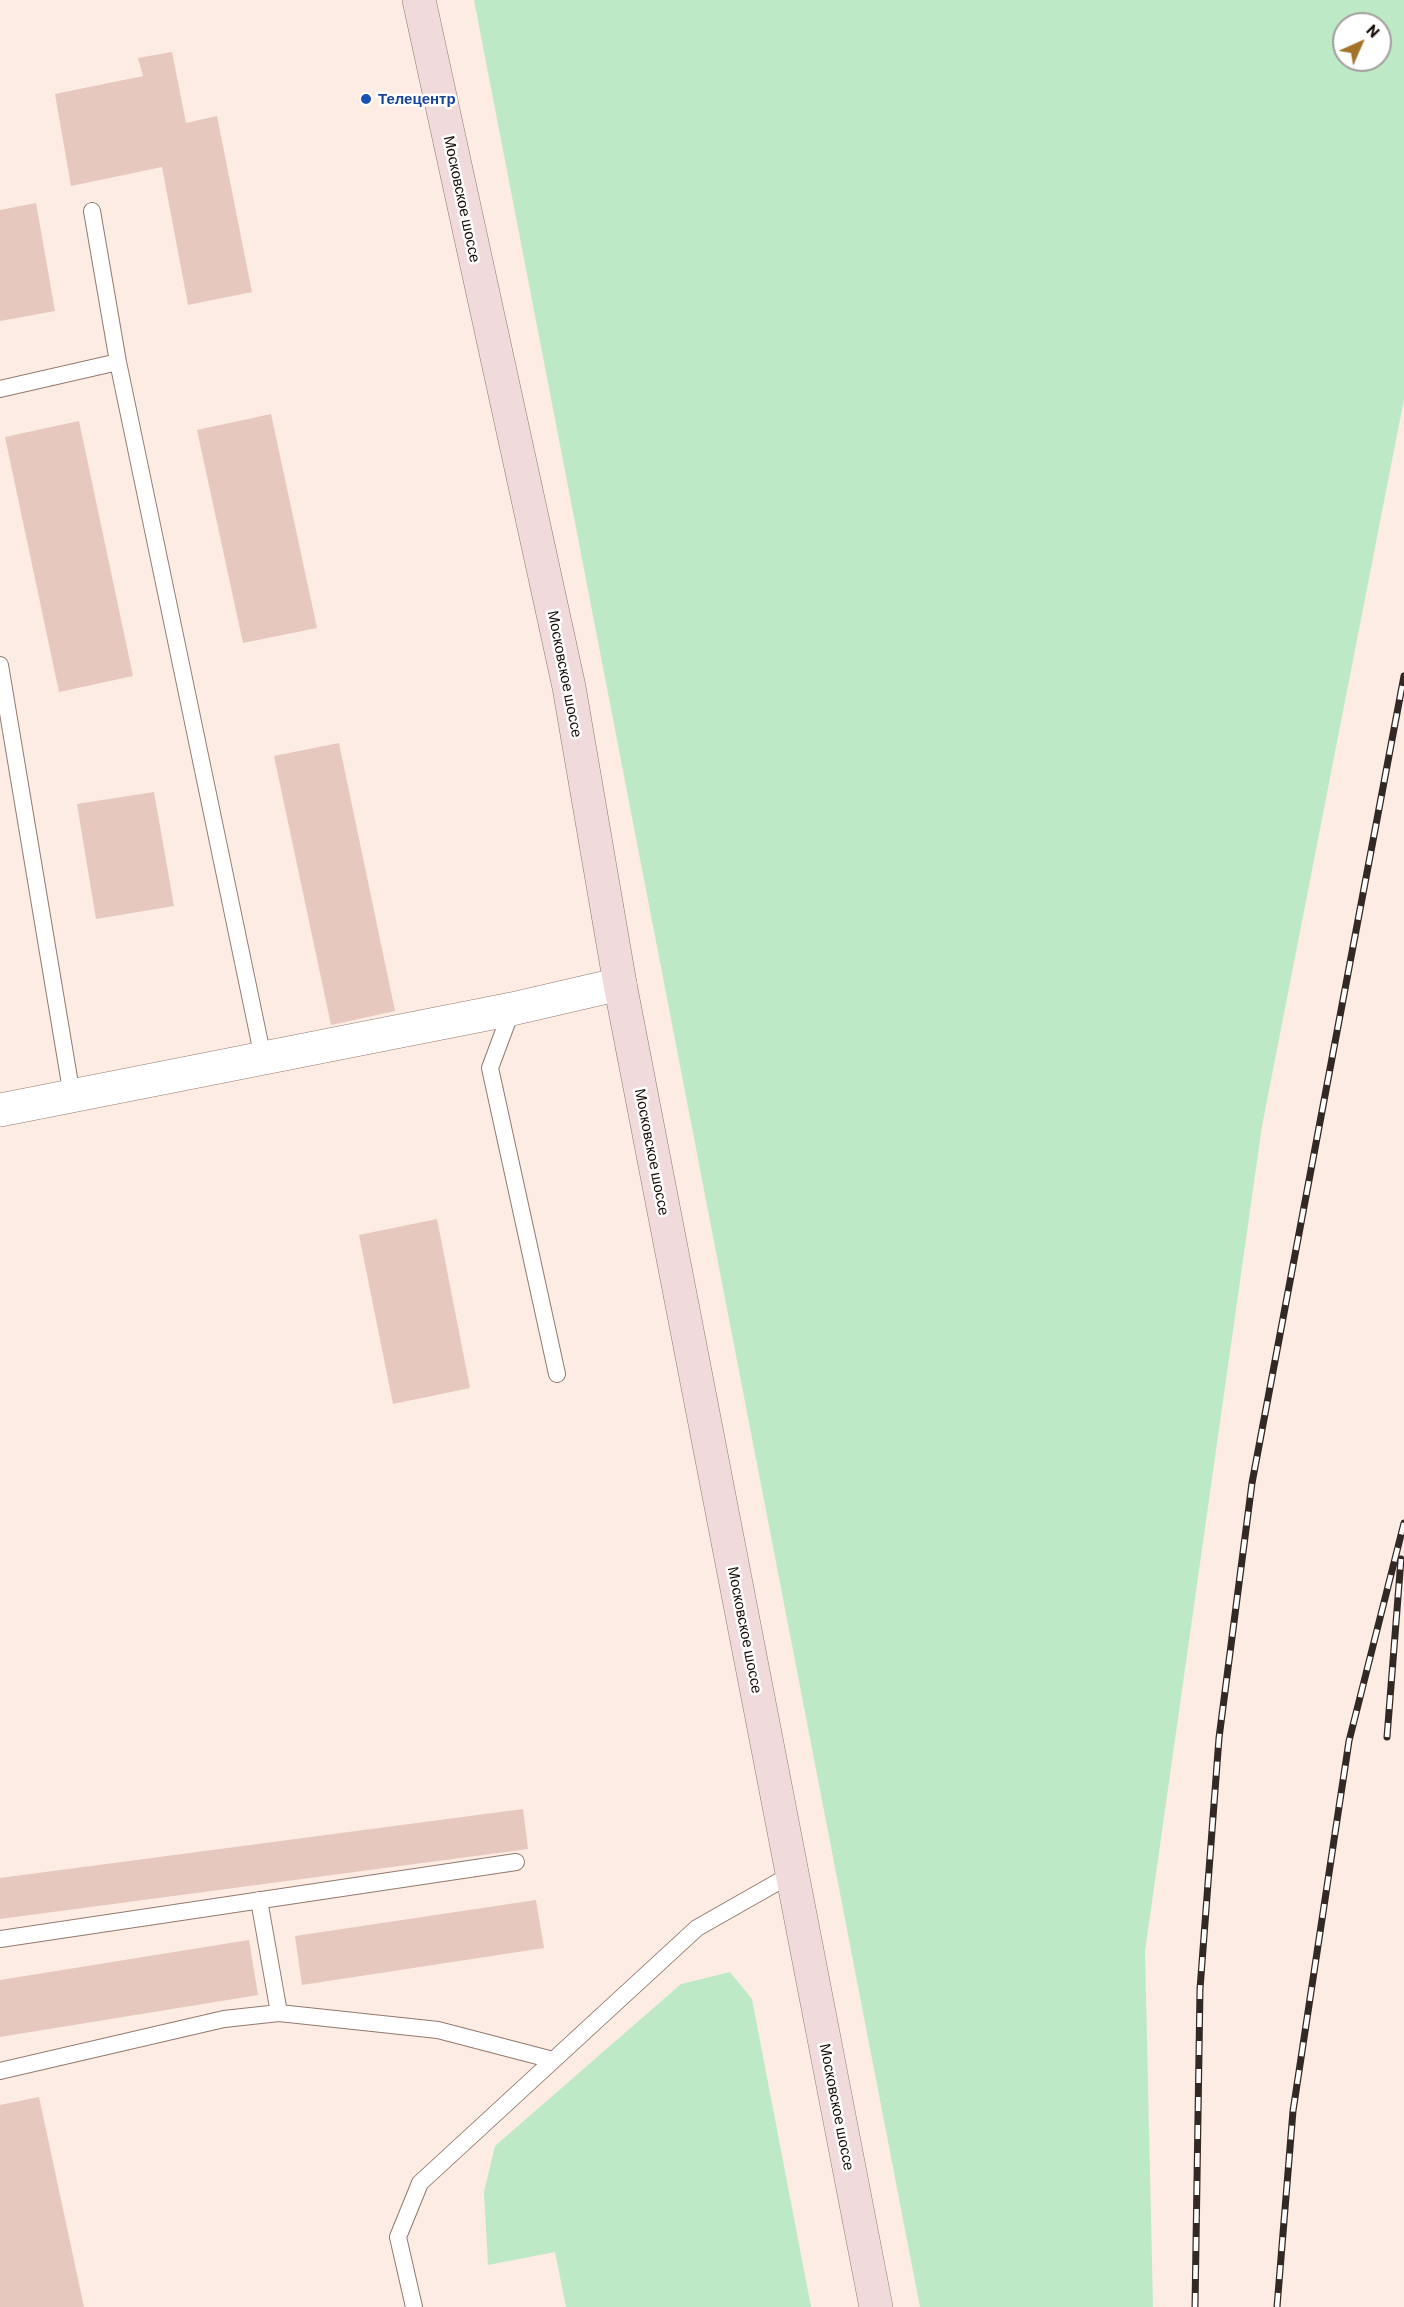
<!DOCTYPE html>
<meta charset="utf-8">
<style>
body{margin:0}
#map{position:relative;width:1404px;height:2307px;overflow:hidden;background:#fdece4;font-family:Barlow,sans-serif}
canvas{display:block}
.north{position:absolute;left:1332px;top:12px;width:60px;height:60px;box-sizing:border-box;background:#fff;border:2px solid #a29e9c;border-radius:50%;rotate:45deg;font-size:16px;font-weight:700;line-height:24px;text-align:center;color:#160d08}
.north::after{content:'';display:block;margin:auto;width:21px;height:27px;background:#a37427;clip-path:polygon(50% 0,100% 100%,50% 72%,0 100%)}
</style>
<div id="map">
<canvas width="1404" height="2307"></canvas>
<div class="north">N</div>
</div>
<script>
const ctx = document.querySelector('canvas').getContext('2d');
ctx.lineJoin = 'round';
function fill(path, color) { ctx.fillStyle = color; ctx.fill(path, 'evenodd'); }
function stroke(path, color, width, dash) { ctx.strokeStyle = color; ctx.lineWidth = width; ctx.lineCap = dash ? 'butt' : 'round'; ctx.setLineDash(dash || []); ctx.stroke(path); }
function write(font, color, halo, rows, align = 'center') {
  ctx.font = font + ' Barlow,sans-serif'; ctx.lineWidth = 5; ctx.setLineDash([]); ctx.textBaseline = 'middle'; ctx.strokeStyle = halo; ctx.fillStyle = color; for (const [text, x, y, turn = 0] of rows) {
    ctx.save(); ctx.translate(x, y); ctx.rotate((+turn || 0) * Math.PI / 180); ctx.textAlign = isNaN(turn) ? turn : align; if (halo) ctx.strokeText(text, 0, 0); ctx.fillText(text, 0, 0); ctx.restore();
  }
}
const green = new Path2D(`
 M474,0H1404V399L1262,1126L1145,1951L1153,2307H920ZM1344,24H1380V60H1344Z
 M730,1972L752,1999L811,2307H566L555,2252L488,2265L484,2192L495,2146L681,1984Z`);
const building = new Path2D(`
 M172,52L186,123L217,116L252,292L188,305L162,167L71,186L55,94L143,76L138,58Z
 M36,203L55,311L0,321V210Z
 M271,414L317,628L243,643L197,430Z
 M79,421L133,676L59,692L5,437Z
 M339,743L395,1011L331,1025L274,756Z
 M154,792L174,906L96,919L77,804Z
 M437,1219L470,1388L393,1404L359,1235Z
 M523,1809L528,1849L0,1919V1878Z
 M536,1900L544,1948L302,1985L295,1936Z
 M249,1940L258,1995L0,2037V1980Z
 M39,2097L84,2307H0V2105Z`);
const service = new Path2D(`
 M92,211L118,362
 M0,389L118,362L263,1058
 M0,665L72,1096
 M512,1009L490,1068L557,1374
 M259,1900L279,2013
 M0,1939L516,1862
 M0,2071L224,2019L279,2013L438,2030L553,2060
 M414,2307L398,2237L420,2183L697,1928L792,1874`);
const minor = new Path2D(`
 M0,1110L512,1009L620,984`);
const secondary = new Path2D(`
 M419,0L569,687L620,984L876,2307`);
const rail = new Path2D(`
 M1387,1737L1401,1559
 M1195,2307L1200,1989L1219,1738L1252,1483L1404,676
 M1277,2307L1293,2111L1349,1741L1404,1523`);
const markers = [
 [366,99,6,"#1a4fb4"]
];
const transitNames = [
 ["Телецентр",378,99]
];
const streetNames = [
 ["Московское шоссе",462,199,78],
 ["Московское шоссе",565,674,79],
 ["Московское шоссе",652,1152,79],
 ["Московское шоссе",745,1630,79],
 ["Московское шоссе",837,2107,79]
];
fill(green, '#bde9c7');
fill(building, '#e6c8bf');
stroke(service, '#91796d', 18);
stroke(minor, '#91796d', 34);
stroke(secondary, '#91796d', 34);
stroke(service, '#fff', 16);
stroke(minor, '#fff', 33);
stroke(secondary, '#f0dadc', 33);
stroke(rail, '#332924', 7);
stroke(rail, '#fff', 4.5, [14]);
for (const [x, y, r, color] of markers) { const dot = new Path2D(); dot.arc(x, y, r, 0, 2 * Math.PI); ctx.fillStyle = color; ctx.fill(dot); stroke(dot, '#fff', 2); }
write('bold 15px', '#164399', '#fff', transitNames, 'left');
write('15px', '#160d08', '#fff', streetNames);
</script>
